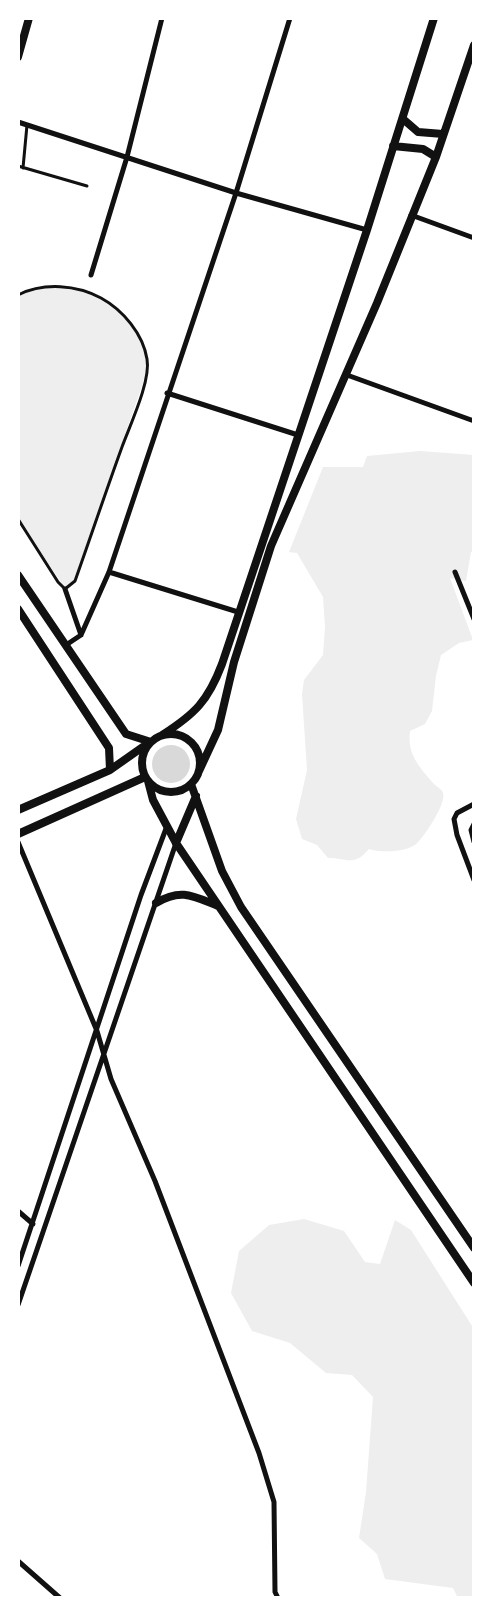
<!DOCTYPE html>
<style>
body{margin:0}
#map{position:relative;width:492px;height:1616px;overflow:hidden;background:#fff;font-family:Roboto,sans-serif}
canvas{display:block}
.frame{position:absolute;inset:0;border:20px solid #fff;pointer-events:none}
</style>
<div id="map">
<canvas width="492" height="1616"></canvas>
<div class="frame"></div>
</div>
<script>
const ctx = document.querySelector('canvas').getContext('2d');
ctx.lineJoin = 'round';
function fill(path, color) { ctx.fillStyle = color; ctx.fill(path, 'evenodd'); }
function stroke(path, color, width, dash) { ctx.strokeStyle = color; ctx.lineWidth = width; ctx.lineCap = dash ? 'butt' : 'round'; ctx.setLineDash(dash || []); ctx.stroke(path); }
const green = new Path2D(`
 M53,287C62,288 73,288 82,291C110,301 144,328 147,360C148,367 144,376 143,383L74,580L65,588L18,519V297L28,291Z
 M420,451L474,455V551L471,552L466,581L450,578L473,640L459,643L441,655L436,676L432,711L425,724L410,731C407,754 419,767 434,784C437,787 442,789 443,793C447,803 423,839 415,845C404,852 381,853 369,849C354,867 348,858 328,858L317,845L302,839L296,819L307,770L302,694L304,680L323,655L325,627L323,597L297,553L289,552L323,467H363L367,456Z
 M304,1219L344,1231L365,1262L380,1264L395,1220L411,1230L474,1329V1598H458L453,1588L385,1579L377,1554L359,1538L366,1492L373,1397L352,1375L326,1373L290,1343L252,1331L231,1293L239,1251L269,1225Z`);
const water = new Path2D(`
 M152 764a19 19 0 1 1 38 0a19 19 0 1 1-38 0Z`);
const service = new Path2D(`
 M18,166L87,186
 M23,168L27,125
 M18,295C44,282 77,285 101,298C123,310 143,334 147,359C151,381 130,425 122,447C106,491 91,536 75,581L65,589L58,582L18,519`);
const minor = new Path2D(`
 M18,122L236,193L367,230
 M411,215L474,238
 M91,275L127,157L162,18
 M347,375L474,421
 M167,393L298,435
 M109,572L238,612
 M455,572L474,619
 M65,589L81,635
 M66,645L81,635L109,572L236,193L290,18
 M474,804L457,813L454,819L457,835L474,880
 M474,824L471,830L474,842
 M18,842L97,1031L111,1079L155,1181L259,1453L274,1502L275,1592L278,1598
 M18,1211L33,1224
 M18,1266L141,895L167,826
 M18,1305L176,843
 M18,1561L60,1598`);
const secondary = new Path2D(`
 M18,57L29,18
 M403,119L418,132L443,134
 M393,146L423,149L436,157
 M18,575L126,734L151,742
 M18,609L109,748L110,770
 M142 763a29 29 0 1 1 58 0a29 29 0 1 1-58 0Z
 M162,735C195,714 208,701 222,664L367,230L434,18
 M199,771L218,730L234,662L271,546L377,303L436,157L474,45
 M148,781L153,800L176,843L474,1283
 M191,784L222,871L241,907L474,1248
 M18,810L110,770L147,744
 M18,834L145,777
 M176,843L196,796
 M156,903C181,888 193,896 218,906`);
fill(green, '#eee');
fill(water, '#d9d9d9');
stroke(service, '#111', 3);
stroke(minor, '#111', 5);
stroke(secondary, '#111', 8);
</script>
